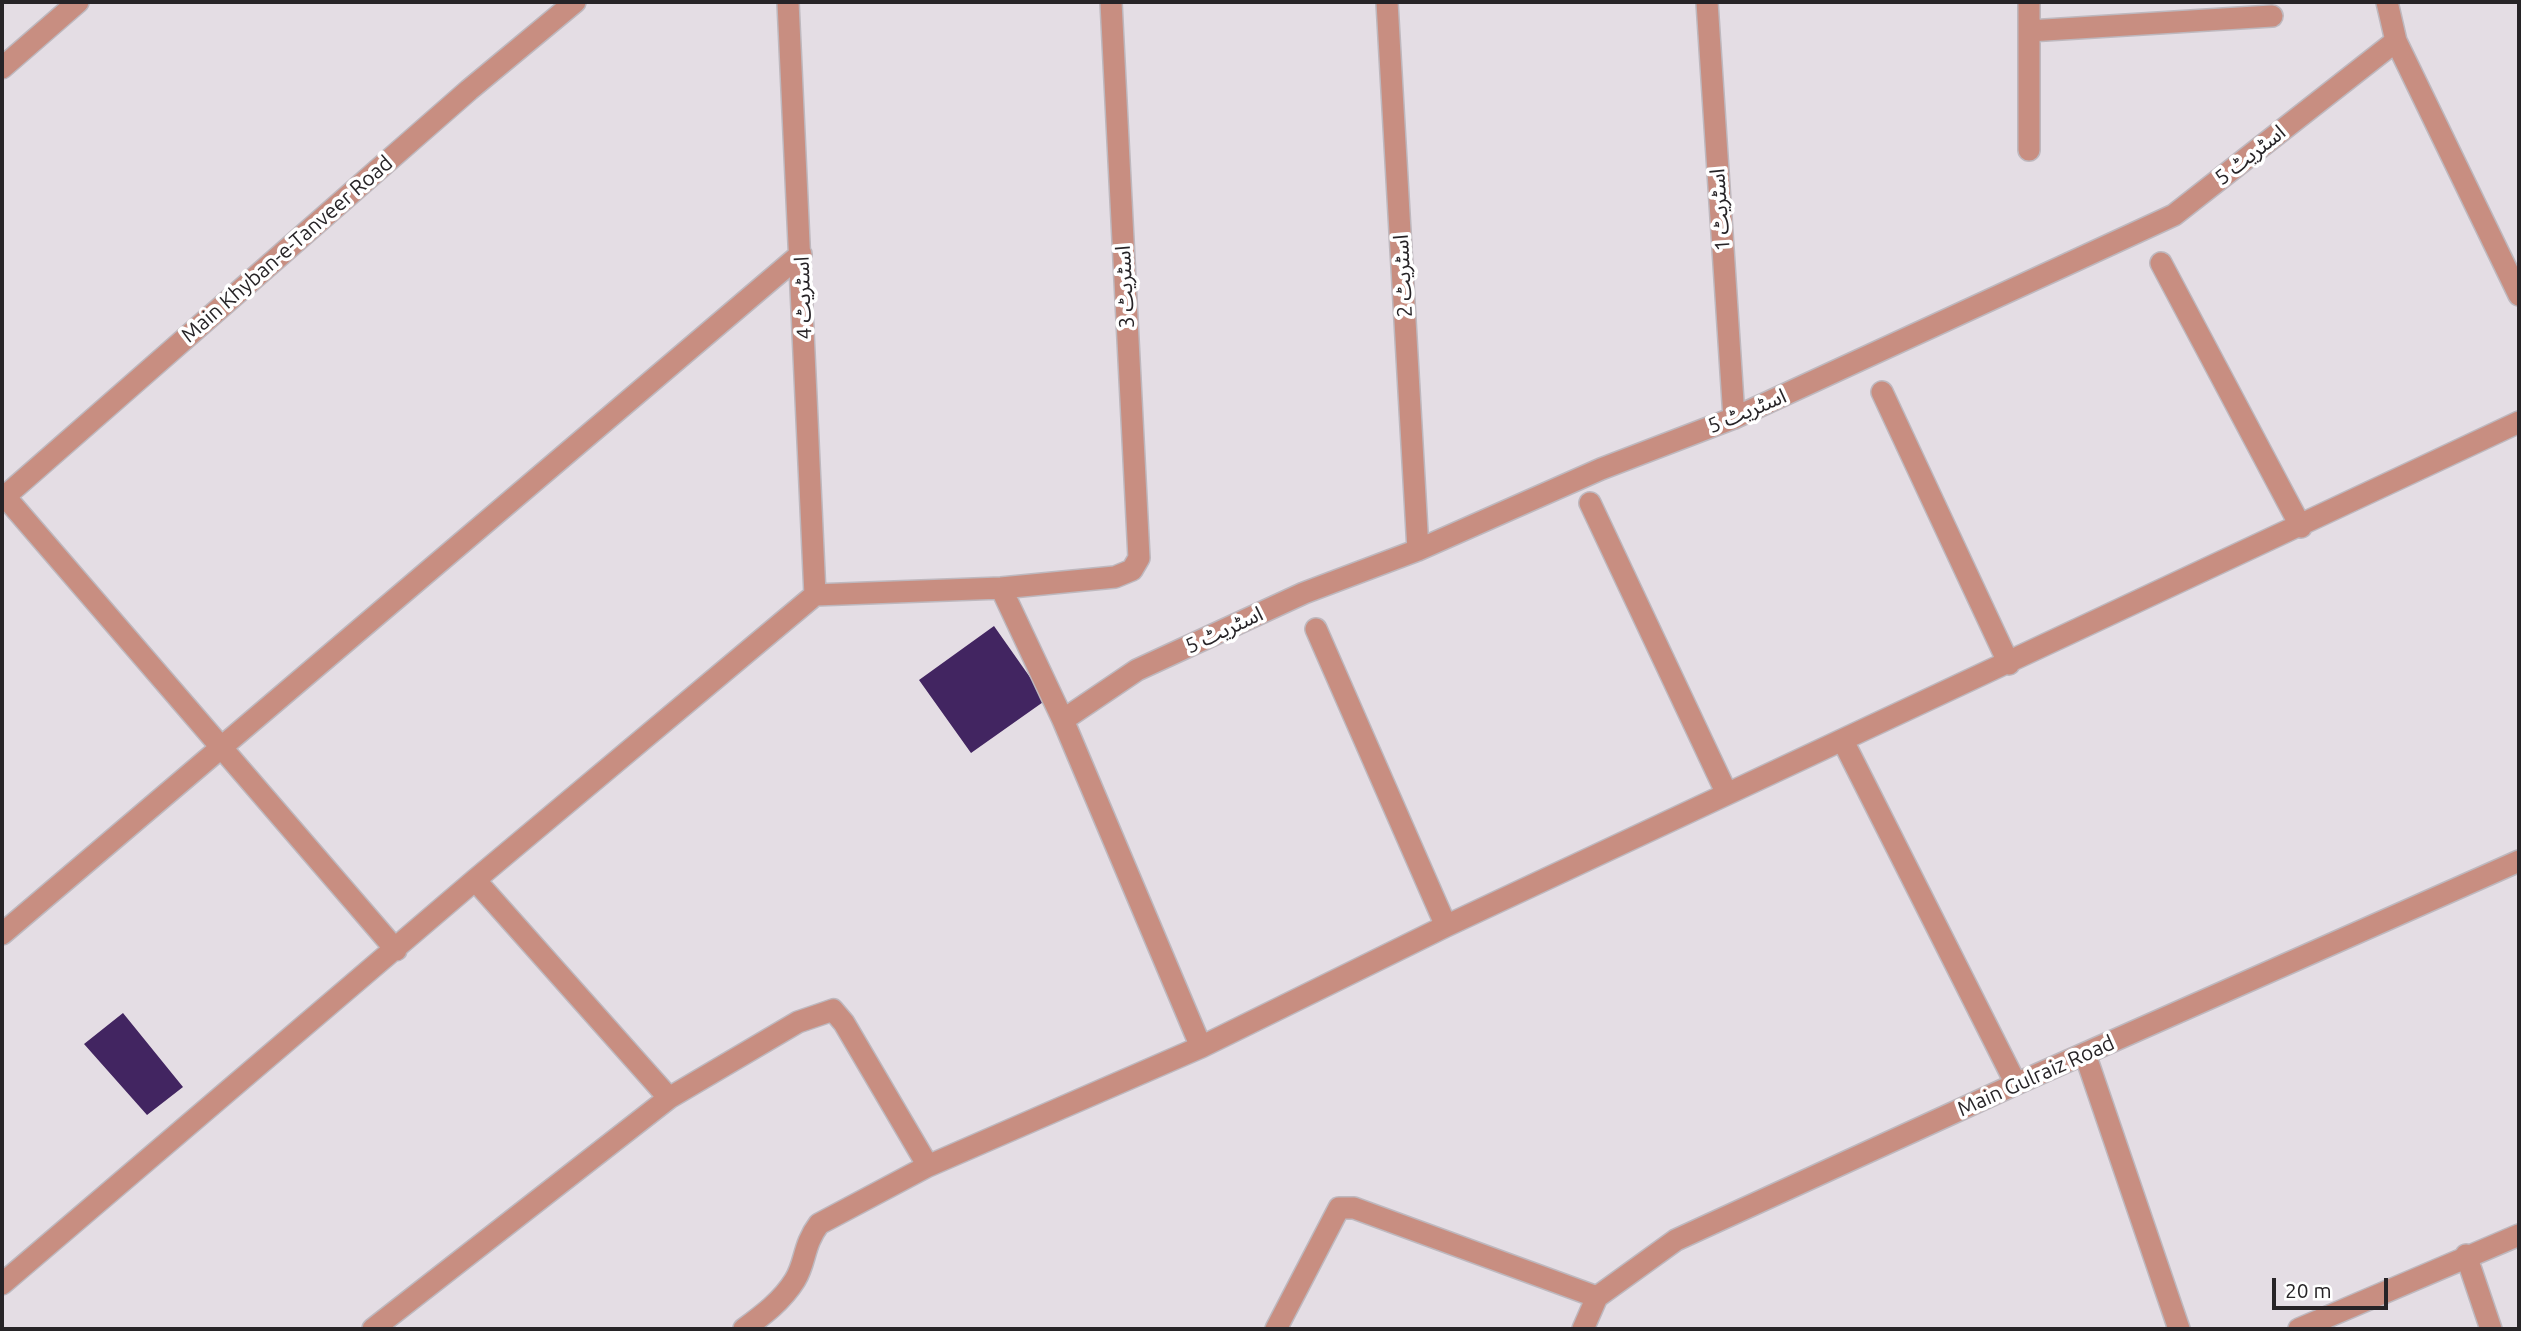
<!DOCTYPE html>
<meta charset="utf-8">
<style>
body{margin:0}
#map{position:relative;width:2521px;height:1331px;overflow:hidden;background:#e4dde4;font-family:Ubuntu,sans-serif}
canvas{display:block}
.frame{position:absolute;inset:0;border:4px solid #272427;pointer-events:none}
.scale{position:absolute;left:2272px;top:1278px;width:116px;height:32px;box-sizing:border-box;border:4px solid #272427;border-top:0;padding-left:9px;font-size:21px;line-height:24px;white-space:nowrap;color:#272427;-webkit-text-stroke:5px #fff;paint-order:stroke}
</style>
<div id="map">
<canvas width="2521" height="1331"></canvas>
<div class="frame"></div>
<div class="scale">20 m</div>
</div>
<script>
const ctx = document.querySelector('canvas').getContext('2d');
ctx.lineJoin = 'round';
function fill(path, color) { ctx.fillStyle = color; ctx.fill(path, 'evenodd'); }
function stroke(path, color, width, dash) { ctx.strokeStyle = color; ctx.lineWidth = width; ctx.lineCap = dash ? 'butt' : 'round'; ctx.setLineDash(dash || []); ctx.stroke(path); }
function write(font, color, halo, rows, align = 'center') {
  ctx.font = font + ' Ubuntu,"Noto Sans Arabic",sans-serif'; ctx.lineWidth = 7; ctx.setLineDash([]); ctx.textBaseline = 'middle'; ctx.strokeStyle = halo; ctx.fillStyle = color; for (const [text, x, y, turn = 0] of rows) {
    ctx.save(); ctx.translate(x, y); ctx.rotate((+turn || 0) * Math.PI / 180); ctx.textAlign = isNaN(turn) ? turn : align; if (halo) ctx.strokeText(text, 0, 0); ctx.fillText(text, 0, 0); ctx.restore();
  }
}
const building = new Path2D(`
 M994,626L1046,700L971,753L919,680Z
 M123,1013L183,1087L147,1115L84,1044Z`);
const minor = new Path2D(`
 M788,2L815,595
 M1387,2L1418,550
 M1707,2L1734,418
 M2387,2L2396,41L2519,295
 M2029,31L2272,16
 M2,68L78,2
 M2029,150V2
 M2161,263L2301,527
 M1882,392L2009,664
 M2,493L396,950
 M2,499L469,90L575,2
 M1590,503L1727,794
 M1001,588L1063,720L1201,1047
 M1316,629L1446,926
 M1063,720L1137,670L1304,593L1418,550L1601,469L1734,418L2174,215L2396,41
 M1843,741L2016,1084
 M475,880L669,1098
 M2,934L801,254
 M2085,1054L2179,1329
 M2466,1255L2491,1329
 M2,1284L475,880L815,595L1001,588L1115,577L1132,570L1139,558L1111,2
 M373,1329L669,1098L798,1022L833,1010L844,1023L928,1166
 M744,1329C763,1315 782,1301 795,1280C806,1262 803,1245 819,1224L928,1166L1201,1047L1446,926L2519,422
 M1276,1329L1339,1208H1354L1597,1297
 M1583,1329L1597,1297L1676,1240L2016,1084L2519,861
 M2299,1329L2519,1235`);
const streetNames = [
 ["اسٹریٹ 5",2250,155,-38],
 ["اسٹریٹ 1",1720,210,-94],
 ["Main Khyban-e-Tanveer Road",287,249,-41],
 ["اسٹریٹ 2",1403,276,-93],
 ["اسٹریٹ 3",1125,287,-93],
 ["اسٹریٹ 4",803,298,-92],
 ["اسٹریٹ 5",1747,411,-23],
 ["اسٹریٹ 5",1224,630,-25],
 ["Main Gulraiz Road",2036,1076,-24]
];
fill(building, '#422561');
stroke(minor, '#beb8be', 24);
stroke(minor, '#c88e81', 21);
write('21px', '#272427', '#fff', streetNames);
</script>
